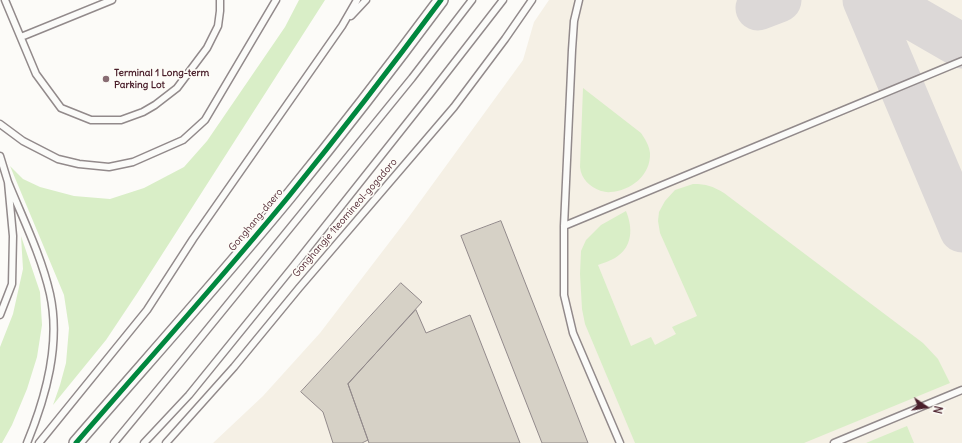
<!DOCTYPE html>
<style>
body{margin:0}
#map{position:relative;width:962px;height:443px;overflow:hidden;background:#fcfbf8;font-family:Delius,sans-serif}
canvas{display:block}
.north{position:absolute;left:906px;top:387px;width:40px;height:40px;-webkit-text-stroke:3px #fdfcf7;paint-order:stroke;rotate:103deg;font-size:11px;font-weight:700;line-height:16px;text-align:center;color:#4a1f2b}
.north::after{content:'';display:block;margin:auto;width:14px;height:18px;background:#4a1f2b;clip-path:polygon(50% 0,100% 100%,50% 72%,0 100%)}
</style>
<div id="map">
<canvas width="962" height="443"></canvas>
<div class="north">N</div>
</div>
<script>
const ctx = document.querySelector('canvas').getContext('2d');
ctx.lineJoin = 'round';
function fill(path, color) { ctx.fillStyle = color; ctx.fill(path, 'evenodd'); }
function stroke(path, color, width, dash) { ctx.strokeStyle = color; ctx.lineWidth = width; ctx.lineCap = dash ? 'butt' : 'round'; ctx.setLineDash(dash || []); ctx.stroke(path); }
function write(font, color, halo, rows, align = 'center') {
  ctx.font = font + ' Delius,sans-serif'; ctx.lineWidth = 3.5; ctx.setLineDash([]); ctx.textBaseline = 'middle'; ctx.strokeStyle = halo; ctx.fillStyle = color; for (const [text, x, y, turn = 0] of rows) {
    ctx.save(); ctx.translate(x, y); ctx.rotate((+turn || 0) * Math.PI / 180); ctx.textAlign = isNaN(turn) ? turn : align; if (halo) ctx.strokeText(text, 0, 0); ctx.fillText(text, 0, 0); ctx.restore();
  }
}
const built = new Path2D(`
 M549,0H962V443H213L263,396L320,333L408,218L523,60L534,22Z`);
const green = new Path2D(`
 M299,0H325L138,292L106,340L53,405L60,385L66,363L69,328L64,295L10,166L23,179L40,187L74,196L110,199L144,188L184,167L207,141L285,27Z
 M583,88L641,133C645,139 649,145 650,153C651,175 631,191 610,192C607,193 604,191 601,191C590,187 581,179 580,167Z
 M693,184C707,184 712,186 724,193L923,343L938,359L950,383L804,443H635L585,324L582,309L580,274L581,251L586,240L601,225L626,211C633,228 633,247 615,258C610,261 603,263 598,265L631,346L651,337L655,345L676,334L672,327L697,316L660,233L658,221L659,212L665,201L675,190Z
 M21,236L40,292L42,325L37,357L27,389L12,425L2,443H0V347L13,314L23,269Z
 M907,426L914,443H866Z`);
const taxiway = new Path2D(`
 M865,0L962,230
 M887,0L910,16L962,46
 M758,8L779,0`);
const building = new Path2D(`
 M501,221L588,443H542L461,236Z
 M401,283L422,302L348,384L368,440L362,443H333L323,412L301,392Z
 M416,310L426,333L470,315L520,443H369L348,384Z`);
const service = new Path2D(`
 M5,0L36,74L61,108L91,120H121L143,112L155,105L177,88L207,48L218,26L220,11V0
 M579,0L574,21L572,50L564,226V295L573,333L620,443
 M351,16L366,0
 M21,37L112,0
 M0,124L23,141L58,159L79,164L109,167L133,162L183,140L205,120L276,0
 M0,156L8,182L13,236L12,284L0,315
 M8,182C23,219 41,255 50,294C61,344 46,397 27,443
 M564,226L962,61
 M39,443L147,310L193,239L342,26L357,0
 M114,443L180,363L412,78L472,0
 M144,443L189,395L292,268L430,94L503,0
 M166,443L234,367L299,288L454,107L505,39L532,0
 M834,443L962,390`);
const minor = new Path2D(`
 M76,443C147,361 220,280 289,196C341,132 392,66 441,0`);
const cycleway = new Path2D(`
 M76,443C147,361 220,280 289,196C341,132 392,66 441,0`);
const markers = [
 [106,79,4,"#886c73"]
];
const poiNames = [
 ["Terminal 1 Long-term",114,73],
 ["Parking Lot",114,85]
];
const streetNames = [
 ["Gonghangje 1teomineol-gogadoro",345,218,-49],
 ["Gonghang-daero",256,220,-50]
];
fill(built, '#f5f0e5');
fill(green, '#d9eec7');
stroke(taxiway, '#dcd8d7', 45);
fill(building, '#d6d1c6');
stroke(building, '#928a8b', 1);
stroke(service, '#928a8b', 9);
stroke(minor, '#928a8b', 16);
stroke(service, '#fbfbf9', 6);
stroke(minor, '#fbfbf9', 13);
stroke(cycleway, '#00873e', 5);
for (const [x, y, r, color] of markers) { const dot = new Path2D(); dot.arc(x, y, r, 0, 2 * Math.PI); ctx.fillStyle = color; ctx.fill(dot); stroke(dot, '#fdfcf7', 1.5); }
write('bold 10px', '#4a1f2b', '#fdfcf7', poiNames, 'left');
write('10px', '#4a1f2b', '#fdfcf7', streetNames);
</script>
